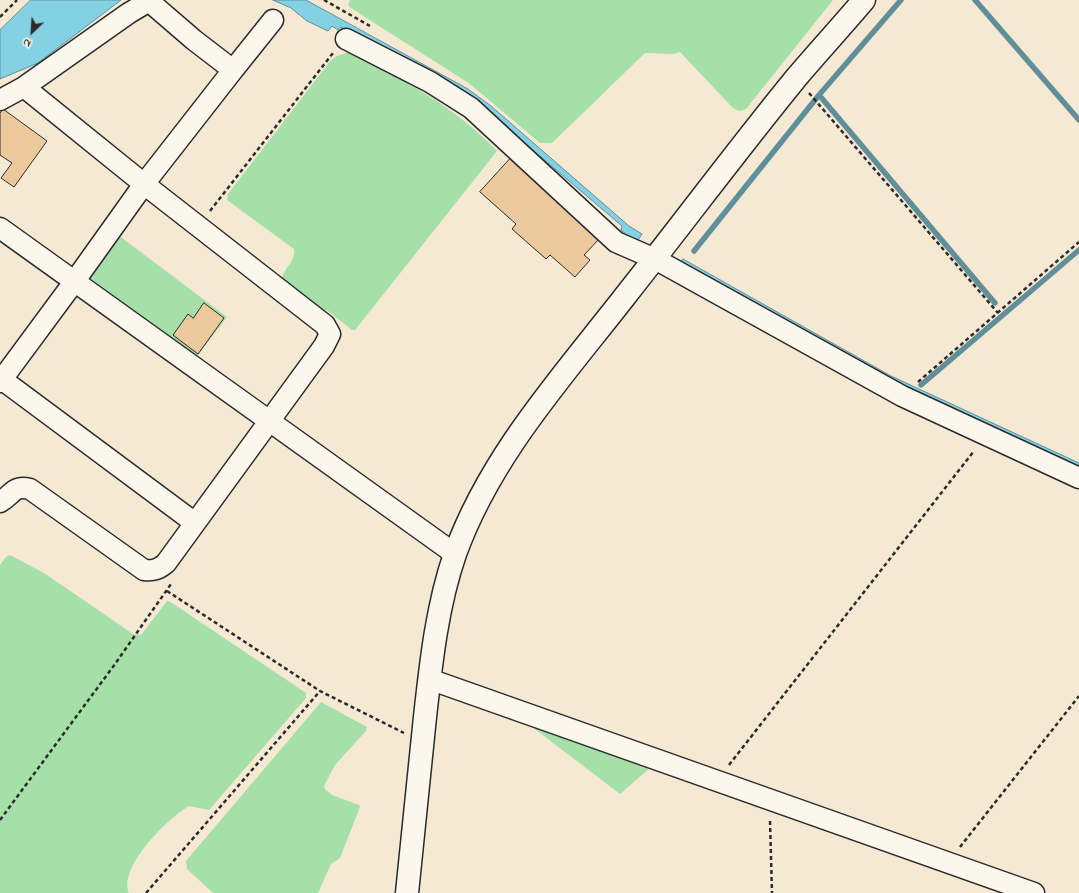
<!DOCTYPE html>
<style>
body{margin:0}
#map{position:relative;width:1079px;height:893px;overflow:hidden;background:#f6e9d4;font-family:"Indie Flower",sans-serif}
canvas{display:block}
.north{position:absolute;left:12px;top:12px;width:40px;height:40px;-webkit-text-stroke:3px #fbf7ec;paint-order:stroke;rotate:205deg;font-size:11px;font-weight:700;line-height:16px;text-align:center;color:#2b2b2b}
.north::after{content:'';display:block;margin:auto;width:14px;height:18px;background:#2b2b2b;clip-path:polygon(50% 0,100% 100%,50% 72%,0 100%)}
</style>
<div id="map">
<canvas width="1079" height="893"></canvas>
<div class="north">N</div>
</div>
<script>
const ctx = document.querySelector('canvas').getContext('2d');
ctx.lineJoin = 'round';
function fill(path, color) { ctx.fillStyle = color; ctx.fill(path, 'evenodd'); }
function stroke(path, color, width, dash) { ctx.strokeStyle = color; ctx.lineWidth = width; ctx.lineCap = dash ? 'butt' : 'round'; ctx.setLineDash(dash || []); ctx.stroke(path); }
const green = new Path2D(`
 M350,0H833L746,109L739,111L733,108L680,52L674,54L645,53L552,143H540L470,84L351,8L348,5Z
 M349,52C404,80 454,106 497,151L355,330H352L328,311L318,308L282,279C284,267 296,262 294,249L227,200L228,194L331,60L337,56Z
 M118,235L227,317L196,358L87,276Z
 M10,555L44,573L133,634L141,635L167,601H169L306,693V698L209,810L189,806C168,818 118,867 129,893H0V565L6,557Z
 M321,702L367,727L366,731L335,765L324,786L325,789L332,795L359,805L360,807L340,858L331,864L318,893H213L187,869L186,861Z
 M523,720L650,768L620,794Z`);
const water = new Path2D(`
 M31,0H121L38,63L0,79V30Z
 M273,0H306L468,89L491,106L629,226L642,234L636,243L621,230L622,226L488,112L355,34L340,27L338,30L332,26L328,31L307,21L291,8Z
 M683,259L891,376L1079,463V468L926,398L680,264Z`);
const stream = new Path2D(`
 M975,0L1079,120
 M819,95L995,303
 M694,251L819,95L901,0
 M921,385L1079,250`);
const building = new Path2D(`
 M3,109L47,141L14,187L1,178L12,163L0,155V114Z
 M510,159L599,239L584,255L590,260L575,277L550,255L546,259L512,229L516,224L480,192Z
 M204,303L224,318L198,354L173,335L188,314L193,318Z`);
const path = new Path2D(`
 M324,0L370,26
 M0,17L17,0
 M809,93L998,313
 M210,211L333,53
 M918,382L1079,242
 M167,591L320,691L404,733
 M729,765L974,451
 M0,820L115,664L171,584
 M770,821L772,893
 M960,847L1079,696
 M146,893L320,691`);
const street = new Path2D(`
 M346,39L430,82L471,108L616,242L655,259L902,396L1079,478
 M233,70L273,20
 M0,100L24,87L129,13L146,3H151L194,40L233,70L144,184L74,282L0,382
 M0,228L455,554
 M0,378L195,523
 M0,502C13,495 12,485 30,489L144,570C154,571 159,569 166,563L324,346L330,334L325,325L144,184L24,87
 M429,679L1034,893`);
const secondary = new Path2D(`
 M407,893C413,834 419,776 425,717C431,663 437,606 455,554C490,456 563,376 626,295C683,223 738,149 796,78C818,52 842,26 864,0`);
fill(green, '#a4e0a7');
fill(water, '#84d1e4');
stroke(water, '#608f9a', 1);
stroke(stream, '#608f9a', 5.5);
fill(building, '#ecc99d');
stroke(building, '#2b2b2b', 1);
stroke(street, '#2b2b2b', 23);
stroke(secondary, '#2b2b2b', 25);
stroke(path, '#2b2b2b', 2.5, [4, 3]);
stroke(street, '#fbf7ec', 20);
stroke(secondary, '#fbf7ec', 22);
</script>
